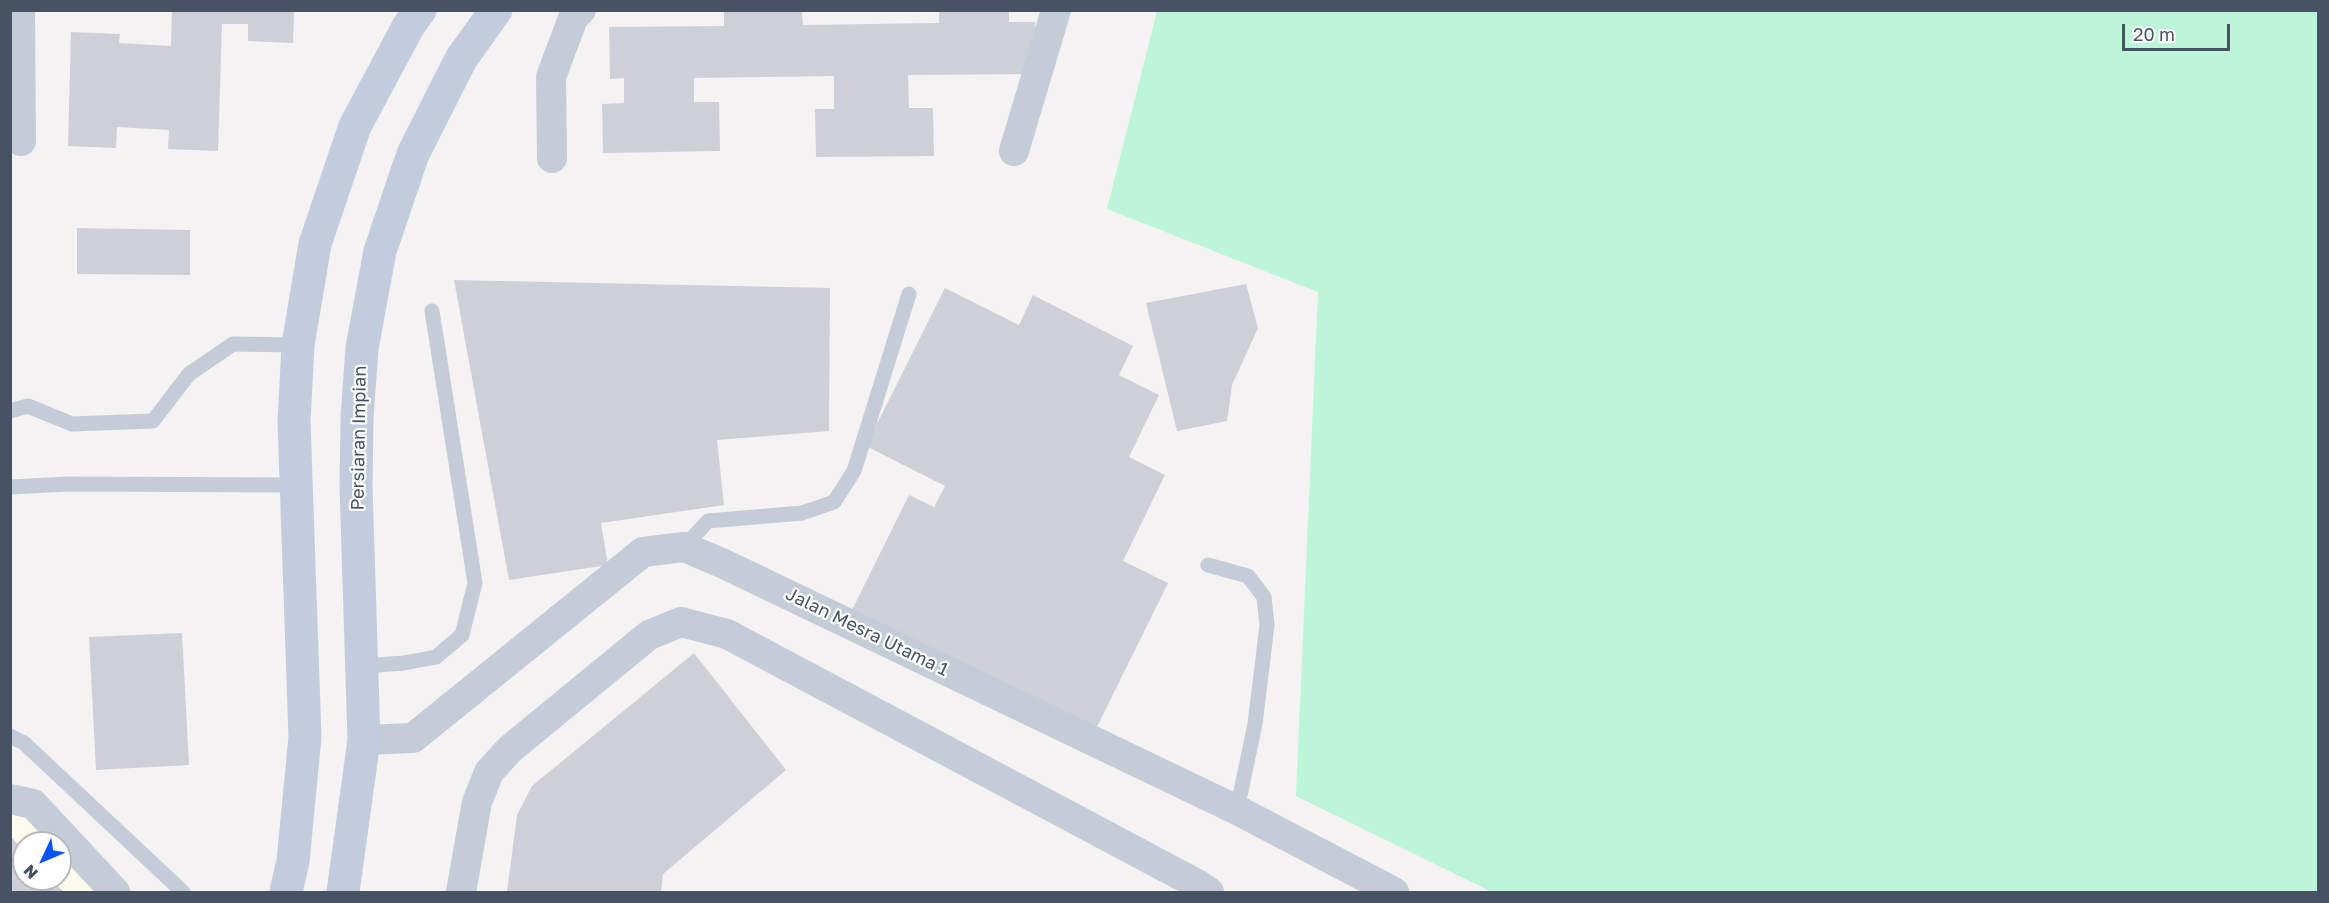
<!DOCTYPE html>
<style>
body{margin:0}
#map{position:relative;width:2329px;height:903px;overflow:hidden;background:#f4f2f2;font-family:"Golos Text",sans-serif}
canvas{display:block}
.frame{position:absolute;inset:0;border:12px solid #475262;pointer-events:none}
.north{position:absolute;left:12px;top:831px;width:60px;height:60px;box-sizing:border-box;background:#fff;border:2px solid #b5bac0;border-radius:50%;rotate:226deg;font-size:16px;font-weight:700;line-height:24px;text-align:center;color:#475262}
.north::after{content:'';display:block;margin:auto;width:21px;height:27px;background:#0653f9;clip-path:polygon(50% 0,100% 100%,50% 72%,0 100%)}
.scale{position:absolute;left:2122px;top:24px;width:108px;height:27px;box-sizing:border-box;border:3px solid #475262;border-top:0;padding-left:8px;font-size:18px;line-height:21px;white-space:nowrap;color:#475262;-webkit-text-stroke:4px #fff;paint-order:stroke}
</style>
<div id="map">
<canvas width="2329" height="903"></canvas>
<div class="frame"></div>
<div class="north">N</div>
<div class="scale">20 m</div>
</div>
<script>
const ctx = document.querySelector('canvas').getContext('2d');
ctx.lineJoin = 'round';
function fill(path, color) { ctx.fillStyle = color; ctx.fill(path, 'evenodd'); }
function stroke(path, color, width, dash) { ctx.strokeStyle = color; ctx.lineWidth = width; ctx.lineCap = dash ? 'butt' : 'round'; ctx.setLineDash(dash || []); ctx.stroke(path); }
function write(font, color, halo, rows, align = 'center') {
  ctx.font = font + ' "Golos Text",sans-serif'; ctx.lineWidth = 4.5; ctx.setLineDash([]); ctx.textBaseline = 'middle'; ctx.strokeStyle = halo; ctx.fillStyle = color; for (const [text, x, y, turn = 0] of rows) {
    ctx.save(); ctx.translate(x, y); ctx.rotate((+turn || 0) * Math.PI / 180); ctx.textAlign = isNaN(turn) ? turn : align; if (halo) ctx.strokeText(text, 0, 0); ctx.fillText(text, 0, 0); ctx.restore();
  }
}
const commercial = new Path2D(`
 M10,813L25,815L51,843H24V879H60V852L97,892H11Z`);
const green = new Path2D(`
 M1157,11H2318V892H1492L1296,796L1318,292L1107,209Z`);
const building = new Path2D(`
 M172,10H294L293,43L248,41V24H222L218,151L168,149L169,130L117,127L116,148L68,146L71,32L120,34L119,43L171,46Z
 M724,10H802L803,25L939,23V10H1009V22H1035L1036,74L908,75L909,108H933L934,156L816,157L815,109H834V76L694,78V102H719L720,151L603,153L602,104L624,103V78L610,79L609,27L724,26Z
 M77,228L190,230V275L77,274Z
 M454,280L830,288L829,431L717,440L724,505L601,523L608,565L509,580Z
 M1246,284L1258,328L1232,385L1227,421L1177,431L1146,303Z
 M945,288L1019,325L1033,295L1133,346L1119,375L1159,395L1129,457L1165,475L1123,561L1168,583L1095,731L852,610L909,495L934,507L945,486L866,446Z
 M182,633L189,765L96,770L89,637Z
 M694,653L786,770L663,874L661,892H507L517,815L532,786Z
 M10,836L24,850V879H51L64,892H10Z`);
const lane = new Path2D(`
 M10,411L28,406L72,424L153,421L189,374L233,344L298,345
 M10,487L68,484L296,485
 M684,547L708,521L802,513L834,502L854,471L909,294
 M1208,565L1248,576L1264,597L1267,625L1255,724L1237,810
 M363,666L404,663L436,657L462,635L475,583L432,311
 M10,736L24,743L183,892`);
const street = new Path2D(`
 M20,10L21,141
 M1014,151L1056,10
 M552,158L551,77L573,18L581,10
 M364,740L413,738L643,552L684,547L724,564L1237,810L1394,892
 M10,799L33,804L115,892
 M461,892L477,802L489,772L510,749L649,635L681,622L727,634L1197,884L1209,892`);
const secondary = new Path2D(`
 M286,892L293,861L305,737L294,421L298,345L315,244L355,126L408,27L420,10
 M343,892L364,740L356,487L357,418L362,348L380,251L413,154L461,59L496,10`);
const streetNames = [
 ["Persiaran Impian",359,438,-89],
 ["Jalan Mesra Utama 1",867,632,26]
];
fill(commercial, '#fefbec');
fill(green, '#bdf5d9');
fill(building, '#cdd0d7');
stroke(lane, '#c4ccd7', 15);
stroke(street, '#c4ccd7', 30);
stroke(secondary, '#c3ccdc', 33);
write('18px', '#475262', '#fff', streetNames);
</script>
